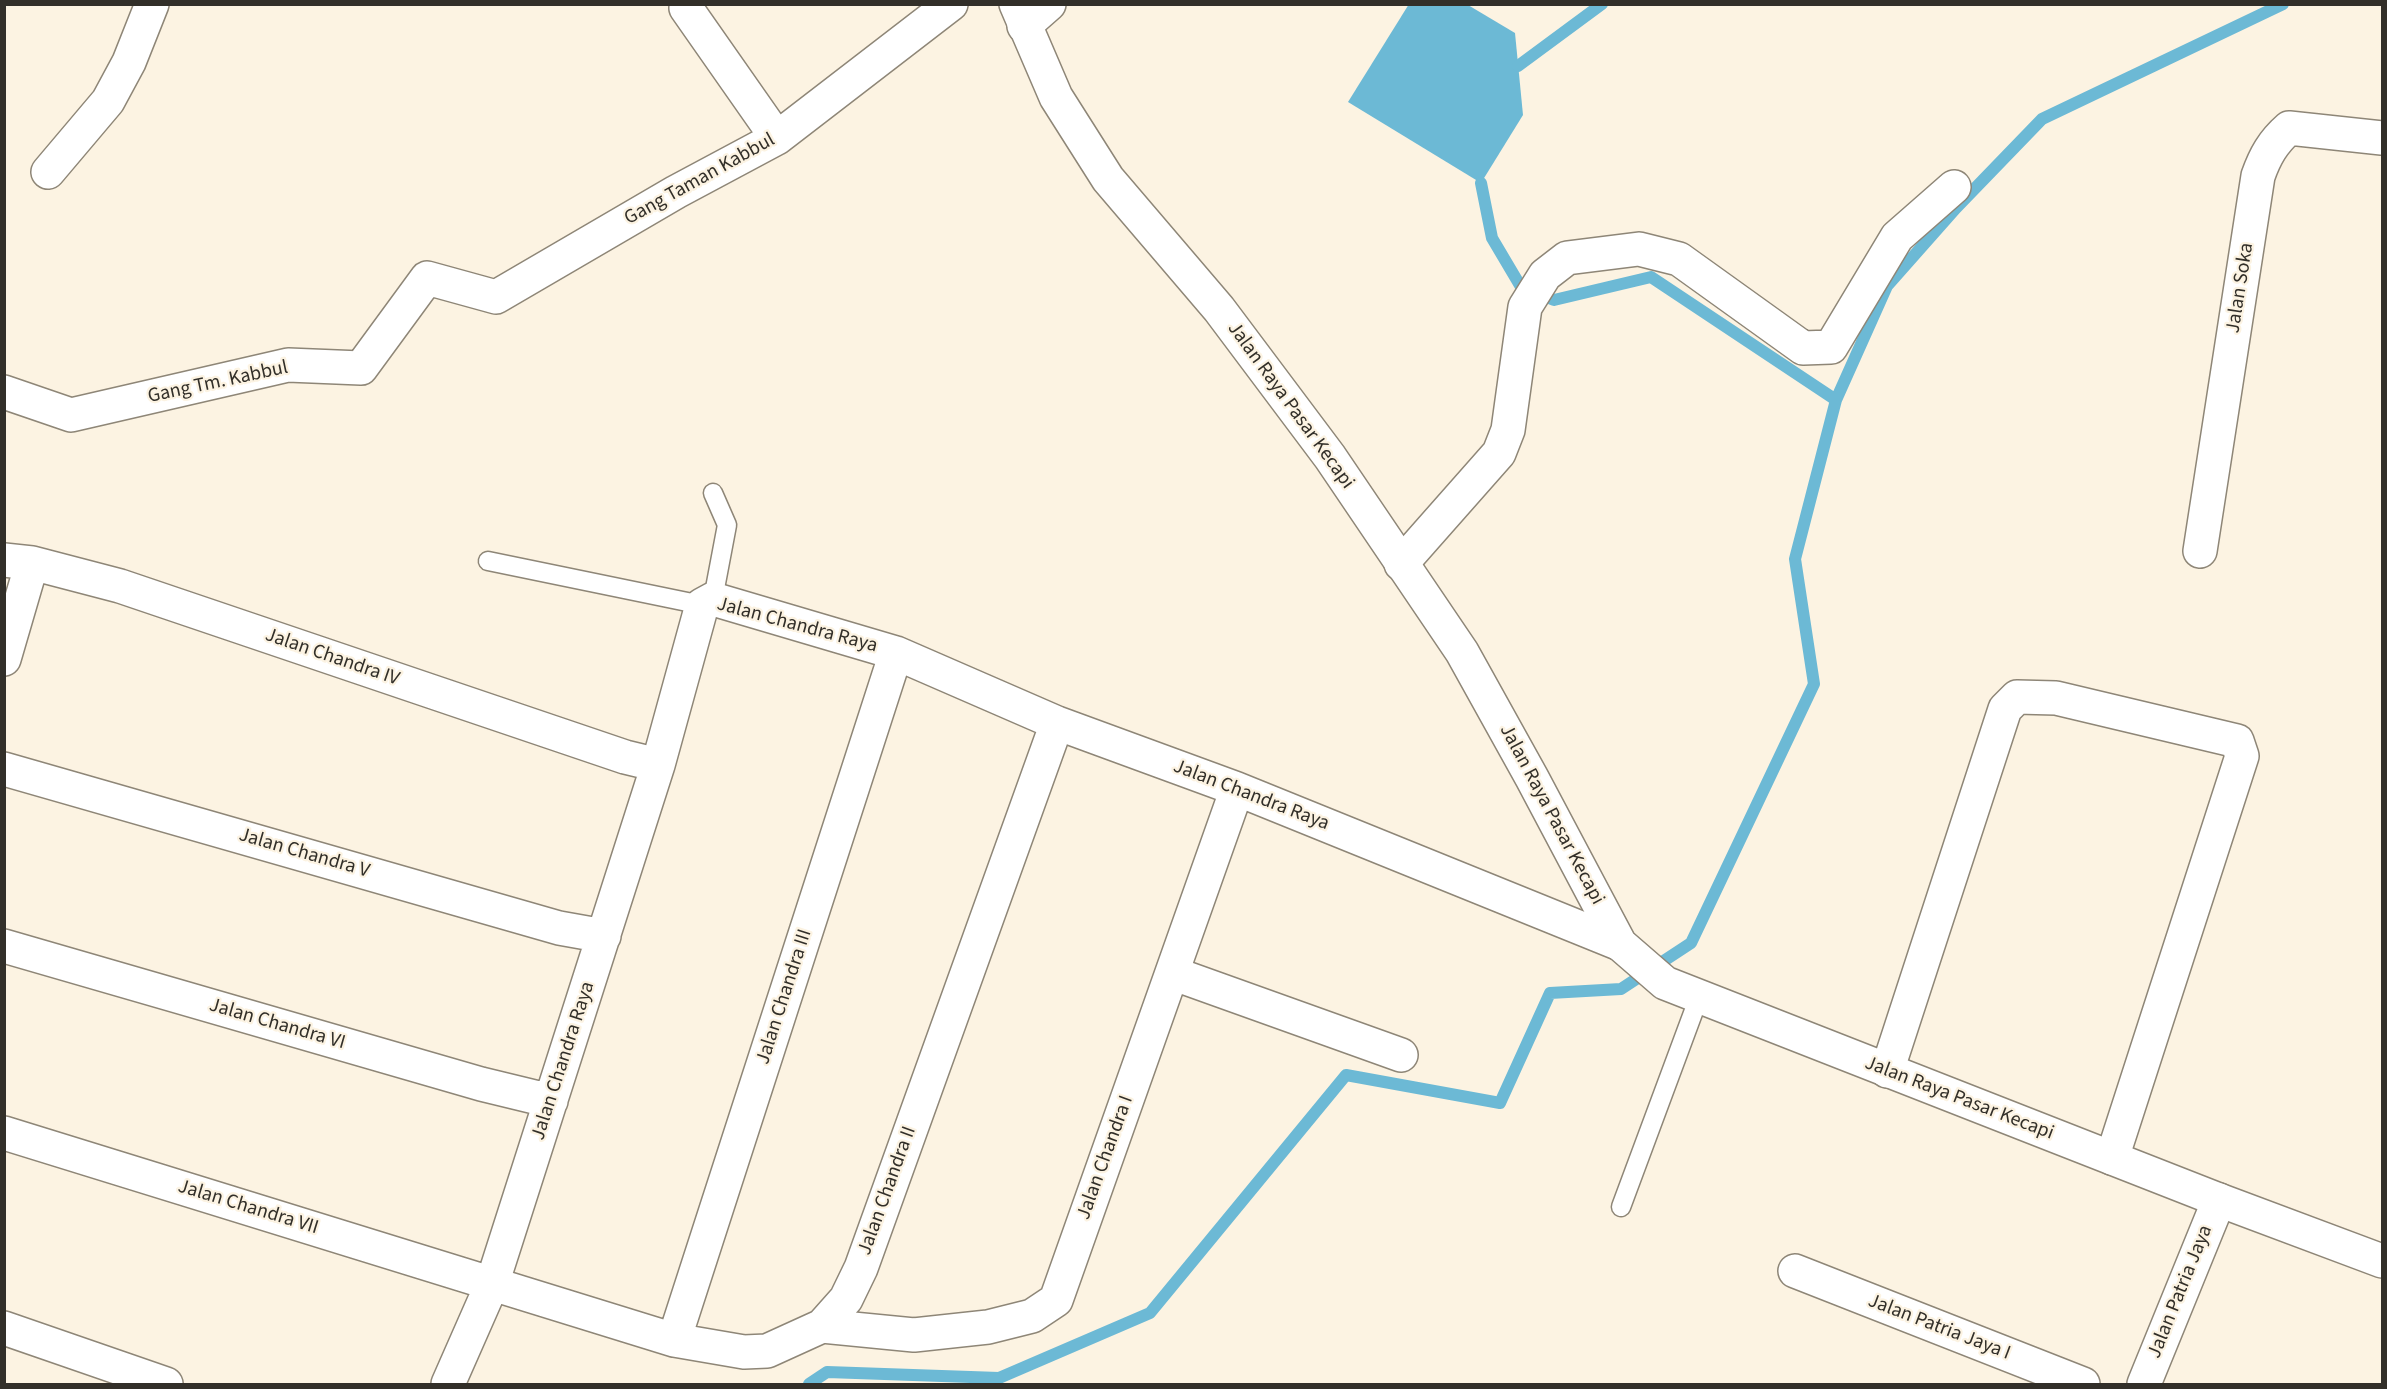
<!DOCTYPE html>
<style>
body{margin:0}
#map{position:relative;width:2387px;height:1389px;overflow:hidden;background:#fcf3e2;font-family:"Source Sans 3",sans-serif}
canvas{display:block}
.frame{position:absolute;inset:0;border:6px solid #322f29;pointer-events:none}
</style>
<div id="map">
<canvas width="2387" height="1389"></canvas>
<div class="frame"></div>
</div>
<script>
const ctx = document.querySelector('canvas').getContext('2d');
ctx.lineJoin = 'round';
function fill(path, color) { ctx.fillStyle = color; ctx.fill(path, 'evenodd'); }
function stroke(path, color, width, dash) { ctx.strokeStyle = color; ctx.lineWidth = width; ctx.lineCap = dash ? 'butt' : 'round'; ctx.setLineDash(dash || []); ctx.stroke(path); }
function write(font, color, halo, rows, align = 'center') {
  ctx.font = font + ' "Source Sans 3",sans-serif'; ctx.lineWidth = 4.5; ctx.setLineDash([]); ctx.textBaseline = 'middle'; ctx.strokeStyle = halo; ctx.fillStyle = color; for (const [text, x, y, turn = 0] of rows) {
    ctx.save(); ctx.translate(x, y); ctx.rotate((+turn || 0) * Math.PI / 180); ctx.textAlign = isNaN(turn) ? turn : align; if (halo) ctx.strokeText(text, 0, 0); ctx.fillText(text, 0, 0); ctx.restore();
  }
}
const water = new Path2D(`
 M1409,4L1468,5L1515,33L1523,115L1481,183L1348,102Z`);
const stream = new Path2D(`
 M1518,66L1602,4
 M1481,183L1492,238L1521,287L1554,300L1651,277L1836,400
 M809,1384L827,1372L999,1378L1150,1313L1346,1075L1500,1103L1550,993L1621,989L1691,943L1814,684L1795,559L1836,400L1887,286L1956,208L2042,119L2283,4`);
const service = new Path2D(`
 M713,493L727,525L713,599
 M488,561L702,605
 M1621,1207L1699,997`);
const minor = new Path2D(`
 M686,8L777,138
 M1024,26L1049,4
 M48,172L108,101L129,62L152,4
 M4,392L71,415L288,365L361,368L427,278L496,297L676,192L777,138L951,4
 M2200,551L2258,176C2265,156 2273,142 2289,128L2382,138
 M4,560L32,563L120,586L625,757L658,765
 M1401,564L1499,453L1508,430L1525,307L1545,275L1567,258L1639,249L1679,259L1803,348L1831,347L1897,237L1954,187
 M4,659L32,563
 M4,769L559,928L604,936
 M4,946L481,1084L551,1101
 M1172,973L1401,1055
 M1887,1071L2005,709L2017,697L2056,698L2237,741L2242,756L2112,1158
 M4,1133L674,1340L744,1352L767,1351L822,1326L846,1299L861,1268L1057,723
 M1795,1271L2083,1384
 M822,1326L914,1335L988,1327L1032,1316L1056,1300L1237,789
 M4,1328L166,1384
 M674,1340L896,653
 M448,1384L492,1284L658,765L702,605L713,599L896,653L1057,723L1237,789L1620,944
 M2144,1384L2219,1200`);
const tertiary = new Path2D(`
 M1016,4L1056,97L1108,179L1219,309L1330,457L1462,652L1532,778L1620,944L1665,983L2219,1200L2382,1261`);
const streetNames = [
 ["Gang Taman Kabbul",700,180,-29],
 ["Jalan Soka",2241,288,-81],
 ["Gang Tm. Kabbul",218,383,-12],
 ["Jalan Raya Pasar Kecapi",1290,406,54],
 ["Jalan Chandra Raya",797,626,15],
 ["Jalan Chandra IV",332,658,19],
 ["Jalan Chandra Raya",1251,796,21],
 ["Jalan Raya Pasar Kecapi",1551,815,62],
 ["Jalan Chandra V",304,854,16],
 ["Jalan Chandra III",785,997,-72],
 ["Jalan Chandra VI",277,1025,16],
 ["Jalan Chandra Raya",564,1061,-72],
 ["Jalan Raya Pasar Kecapi",1959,1099,21],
 ["Jalan Chandra I",1106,1158,-70],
 ["Jalan Chandra II",888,1191,-70],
 ["Jalan Chandra VII",248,1208,17],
 ["Jalan Patria Jaya",2181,1292,-68],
 ["Jalan Patria Jaya I",1939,1328,21]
];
fill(water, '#6cb9d5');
stroke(stream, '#6cb9d5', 12);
stroke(service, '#8e8677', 21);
stroke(minor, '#8e8677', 36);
stroke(tertiary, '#8e8677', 36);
stroke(service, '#fff', 18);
stroke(minor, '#fff', 33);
stroke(tertiary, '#fff', 33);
write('20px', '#322f29', '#fcf3e2', streetNames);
</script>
